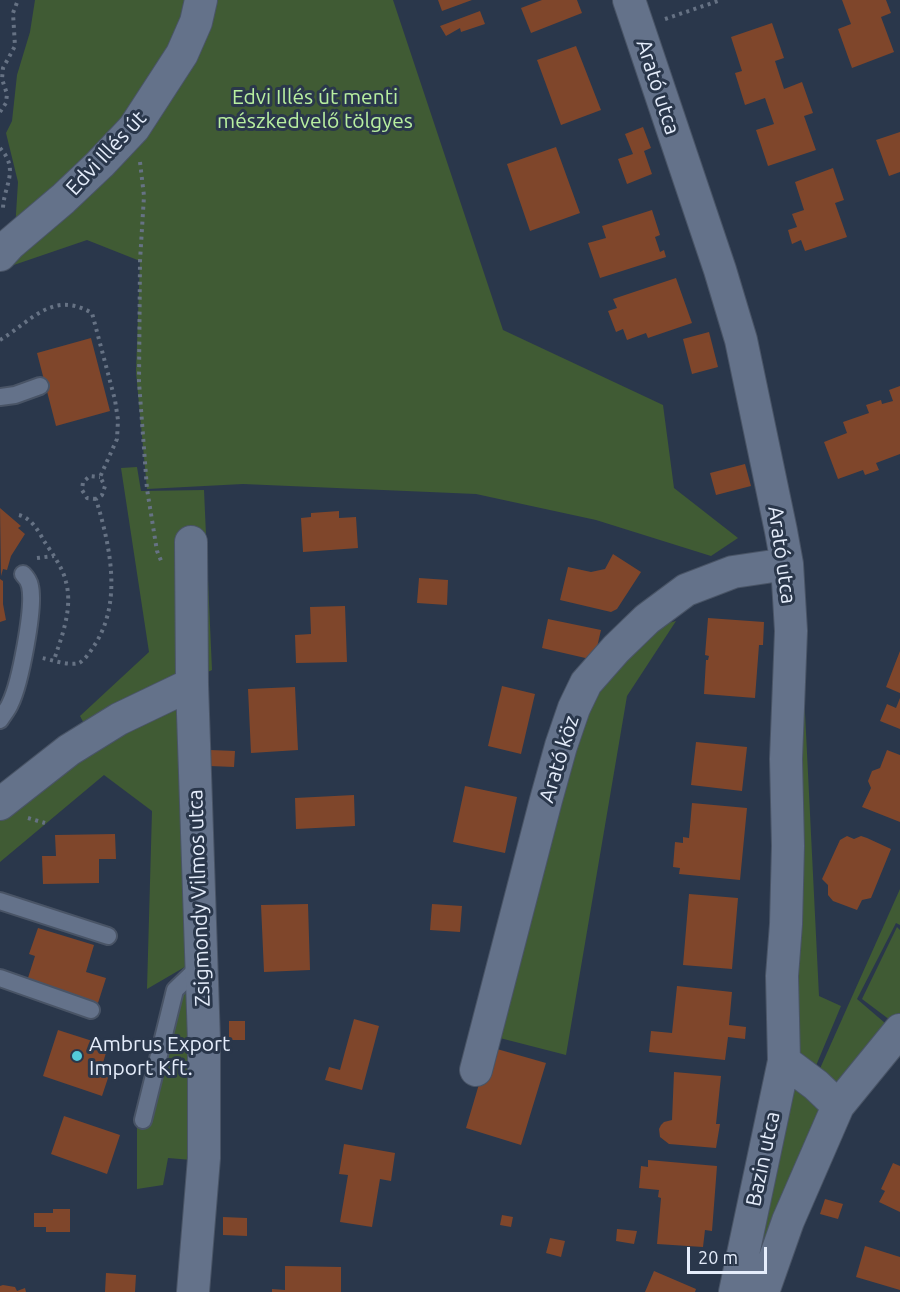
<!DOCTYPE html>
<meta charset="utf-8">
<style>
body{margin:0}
#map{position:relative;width:900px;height:1292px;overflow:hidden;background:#2a374b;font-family:Ubuntu,sans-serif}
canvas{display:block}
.scale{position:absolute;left:687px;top:1247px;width:80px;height:27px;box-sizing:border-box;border:3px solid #e5edfb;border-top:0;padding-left:8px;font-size:18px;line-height:21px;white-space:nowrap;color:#e5edfb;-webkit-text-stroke:4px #2a374b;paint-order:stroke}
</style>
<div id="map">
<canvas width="900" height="1292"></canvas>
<div class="scale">20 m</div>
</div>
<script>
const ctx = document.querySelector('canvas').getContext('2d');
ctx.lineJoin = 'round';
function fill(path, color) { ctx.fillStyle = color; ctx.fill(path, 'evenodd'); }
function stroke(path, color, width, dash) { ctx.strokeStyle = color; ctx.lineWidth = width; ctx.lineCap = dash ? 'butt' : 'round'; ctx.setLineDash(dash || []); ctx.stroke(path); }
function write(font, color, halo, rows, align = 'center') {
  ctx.font = font + ' Ubuntu,sans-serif'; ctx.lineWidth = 6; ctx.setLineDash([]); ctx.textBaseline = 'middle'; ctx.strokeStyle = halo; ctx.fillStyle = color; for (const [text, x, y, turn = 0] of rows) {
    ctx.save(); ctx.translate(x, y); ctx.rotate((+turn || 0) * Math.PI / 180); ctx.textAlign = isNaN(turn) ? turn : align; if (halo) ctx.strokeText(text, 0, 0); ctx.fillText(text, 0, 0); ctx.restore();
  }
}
const green = new Path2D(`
 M35,0H393L503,330L663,405L674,488L738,538L711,556L596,520L476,494L243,484L147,489L136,372L140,261L87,240L5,268L15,230L18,182L6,133L12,121L17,75L30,32Z
 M137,467L141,491L204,490L212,670L88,731L80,716L149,652L121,468Z
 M676,621L627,696L566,1055L496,1037L581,715L613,669L650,628Z
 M803,672L819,996L841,1006L815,1068L795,1052Z
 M188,693L195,961L147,989L152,811L104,775L0,862V813L22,793Z
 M900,889V925L896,923L857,999L892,1029L844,1091L818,1073Z
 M897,927L900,930V1015L894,1023L862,999Z
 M198,975L192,1160L168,1158L163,1185L137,1189V1120L181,993Z
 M787,1076L830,1109L781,1221L740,1292Z`);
const building = new Path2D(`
 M438,0H472L442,11Z
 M542,0H577L582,13L531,33L521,8Z
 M842,0H886L891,13L881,17L894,52L852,68L838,29L851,24Z
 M480,11L485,24L461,32L460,28L446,36L440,26Z
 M772,23L784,58L775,61L784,89L802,82L813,113L804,116L816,150L768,166L756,130L774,124L765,98L745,105L735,73L742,71L731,37Z
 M576,46L601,110L561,125L537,60Z
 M643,127L651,148L644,151L652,174L627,184L618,159L633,154L625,134Z
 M900,132V172L889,176L876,140Z
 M556,147L580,213L530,231L507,164Z
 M833,168L844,200L835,203L847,237L805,251L801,240L792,244L788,230L797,227L792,214L804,210L795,182Z
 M652,210L660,235L655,237L660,252L664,250L666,257L600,278L588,243L606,238L602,226Z
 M676,278L692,323L648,338L646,333L627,340L623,329L616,332L608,311L617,308L613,299Z
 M709,332L718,367L692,374L683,339Z
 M91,338L110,411L56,426L37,353Z
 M900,386V454L876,463L879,470L865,475L863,470L838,479L824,442L847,433L843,422L869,413L866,405L881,400L882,404L893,401L889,390Z
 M745,464L751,486L716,495L710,473Z
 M0,508L21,526L18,528L25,534L11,556L7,570L3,569L1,576Z
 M339,511V518L356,517L358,548L303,552L301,518L311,517V513Z
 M613,554L641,572L617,609L611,612L560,600L568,567L591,572L605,569Z
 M419,578L448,580L447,605L417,603Z
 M0,579L3,581V604L6,620L0,622Z
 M345,606L347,662L296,663L295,635L311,634L310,607Z
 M708,618L764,622L763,645H759L755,698L704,694L706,660H708L709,656L705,655Z
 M548,619L601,630L594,660L542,648Z
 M900,651V693L886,687Z
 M502,686L535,694L521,754L488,746Z
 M295,687L298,750L251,753L248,689Z
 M900,698V729L880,721L887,704L896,708Z
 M696,742L747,747L742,791L691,785Z
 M210,750L235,751L234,767L210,766Z
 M887,750L900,755V822L862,807L871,788L868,781L872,771L880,768Z
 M465,786L517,797L505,853L453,842Z
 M354,795L355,826L296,829L295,798Z
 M692,803L747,808L740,880L679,874L680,868L673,867L675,842L683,843V837L689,838Z
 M115,834L116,859H99V883L43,884L42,856H56L55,835Z
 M847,836L854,839L861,836L867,838L891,849L871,898L862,900L857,910L833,901L828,895V885L822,879L840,840Z
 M689,894L738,898L732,969L683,965Z
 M308,904L310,970L264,972L261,905Z
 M432,904L462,906L460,932L430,930Z
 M38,928L94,945L86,972L106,978L98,1003L27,981L35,956L29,954Z
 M677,986L732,992L729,1025L746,1027L745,1039L728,1037L725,1060L649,1052L651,1031L672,1033Z
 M354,1019L379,1026L362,1090L325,1080L329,1067L340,1070Z
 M229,1021H245V1040H229Z
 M58,1030L108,1046L102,1066L111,1069L102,1096L43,1076Z
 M490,1047L546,1063L521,1145L466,1128Z
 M674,1072L721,1076L716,1124H720L716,1148L669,1144L660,1137L659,1129L661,1125L664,1122L672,1120Z
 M64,1116L120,1135L107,1174L51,1154Z
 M344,1144L395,1153L391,1181L380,1179L372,1227L340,1222L348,1175L339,1174Z
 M648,1160L717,1166L712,1231L705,1230L703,1247L657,1244L661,1198L658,1197L659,1190L639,1188L641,1166L648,1167Z
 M893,1163L900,1166V1212L879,1202L885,1191L881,1189Z
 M825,1199L843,1204L838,1219L820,1214Z
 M53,1209H70V1232H46V1227H34V1213H53Z
 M502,1215L513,1217L511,1227L500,1225Z
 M223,1217L247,1218V1236L223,1235Z
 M617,1229L637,1231L634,1244L616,1241Z
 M550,1238L565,1241L561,1257L546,1253Z
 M865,1246L900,1257V1290L856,1277Z
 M285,1266L341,1267V1292H272V1289L285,1290Z
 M654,1271L696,1289L695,1292H645Z
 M106,1273L136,1275L135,1292H105Z
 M3,1285L15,1287L17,1291L25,1288L26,1292H0V1286Z`);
const path = new Path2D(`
 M665,19L721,0
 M0,112L6,103L7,94L2,79L3,68L15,46L13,13L18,0
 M0,148C21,171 2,187 3,212
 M140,162L144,196L140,261L139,382L147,489L157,551L162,563
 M0,340C32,321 52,290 92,313L115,400L118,420L117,439L100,477L105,486L102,495L96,499C110,546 123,602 94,646C90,652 85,660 79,663C69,666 52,660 42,658
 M96,499L87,498L82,490L83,482L90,476L100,477
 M19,515C31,518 38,530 44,541C52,553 63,568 66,582C73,608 62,636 54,660
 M37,558L54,556
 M28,818L45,823`);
const service = new Path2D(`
 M0,397L15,395L40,386
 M0,720C3,715 8,709 10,704C20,684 35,607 30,586C29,581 26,577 23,574
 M0,901L108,936
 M0,978L91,1010
 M143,1120L175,990L201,965`);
const minor = new Path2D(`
 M629,0L720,270L741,340L781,531L787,564L791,631L786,759L788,846L786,924L782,976L784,1061L816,1085L838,1106
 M0,255L10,244L63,199L100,164L134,128L182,54L196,22L201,0
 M191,542L192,684L204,1041V1158L193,1292
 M0,804L69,750L119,719L192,684
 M476,1070L546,800L561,746L574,708L586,683L616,649L647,619L686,590L733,572L787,564
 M735,1292L784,1061
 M763,1292L788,1221L838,1106L900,1030`);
const markers = [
 [77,1056,6,"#53cbda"]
];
const streetNames = [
 ["Arató utca",658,87,72],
 ["Edvi Illés út",106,153,-47],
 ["Arató utca",782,555,82],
 ["Arató köz",559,759,-73],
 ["Zsigmondy Vilmos utca",199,898,-92],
 ["Bazin utca",763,1159,-78]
];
const parkNames = [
 ["Edvi Illés út menti",315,97],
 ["mészkedvelő tölgyes",315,121]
];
const poiNames = [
 ["Ambrus Export",89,1044],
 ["Import Kft.",89,1068]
];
fill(green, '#405b34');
fill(building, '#7f462b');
stroke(service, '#495466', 20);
stroke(minor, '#495466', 34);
stroke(path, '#667284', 4, [3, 4.5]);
stroke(service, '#64728a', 16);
stroke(minor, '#64728a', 32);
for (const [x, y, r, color] of markers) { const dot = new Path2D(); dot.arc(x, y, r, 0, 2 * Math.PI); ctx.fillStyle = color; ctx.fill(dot); stroke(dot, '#2a374b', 2); }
write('21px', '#e5edfb', '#2a374b', streetNames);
write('21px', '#b8efa0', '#2a374b', parkNames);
write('21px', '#e5edfb', '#2a374b', poiNames, 'left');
</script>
